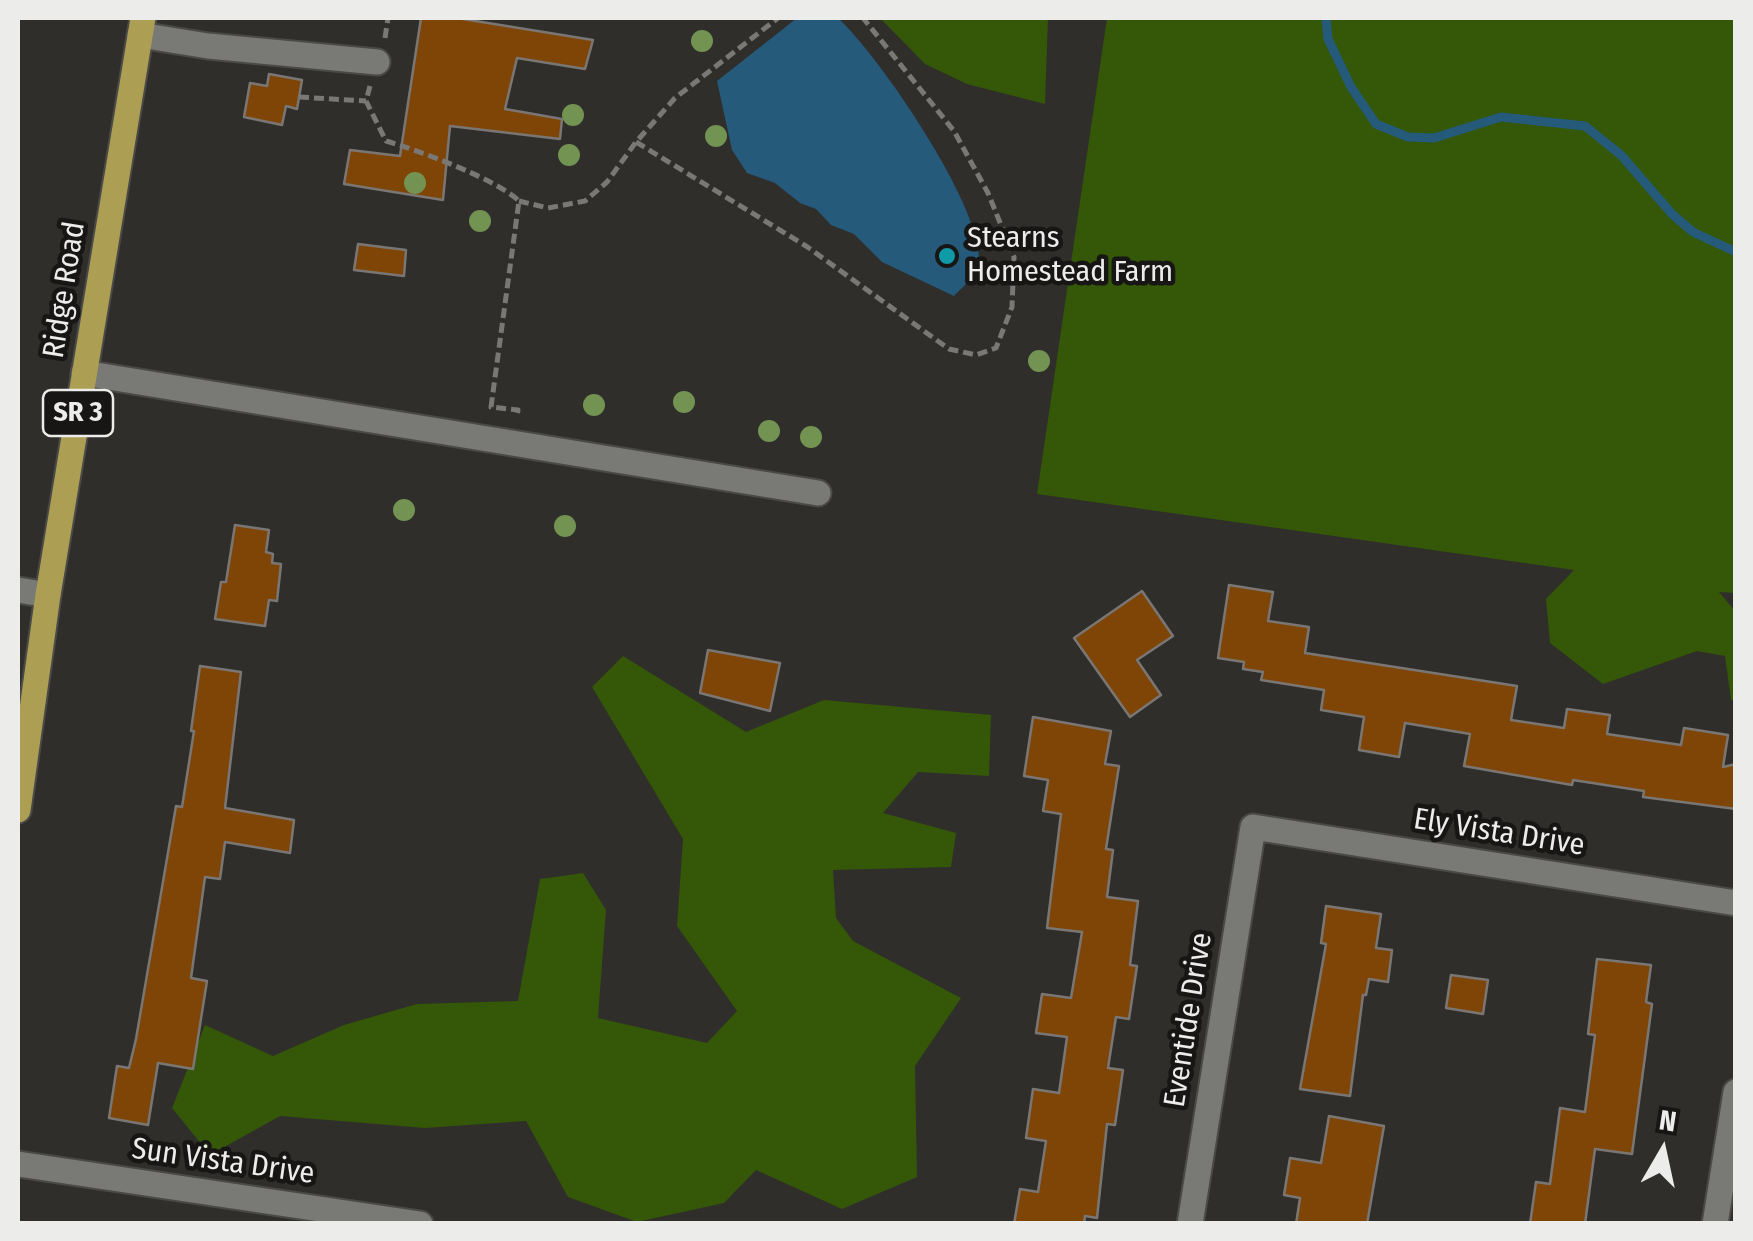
<!DOCTYPE html>
<style>
body{margin:0}
#map{position:relative;width:1753px;height:1241px;overflow:hidden;background:#2f2e2b;font-family:"Fira Sans Condensed",sans-serif}
canvas{display:block}
.frame{position:absolute;inset:0;border:20px solid #ececea;pointer-events:none}
.north{position:absolute;left:1613px;top:1101px;width:100px;height:100px;-webkit-text-stroke:8px #171615;paint-order:stroke;rotate:9deg;font-size:28px;font-weight:700;line-height:40px;text-align:center;color:#ececea}
.north::after{content:'';display:block;margin:auto;width:35px;height:45px;background:#ececea;clip-path:polygon(50% 0,100% 100%,50% 72%,0 100%)}
</style>
<div id="map">
<canvas width="1753" height="1241"></canvas>
<div class="frame"></div>
<div class="north">N</div>
</div>
<script>
const ctx = document.querySelector('canvas').getContext('2d');
ctx.lineJoin = 'round';
function fill(path, color) { ctx.fillStyle = color; ctx.fill(path, 'evenodd'); }
function stroke(path, color, width, dash) { ctx.strokeStyle = color; ctx.lineWidth = width; ctx.lineCap = dash ? 'butt' : 'round'; ctx.setLineDash(dash || []); ctx.stroke(path); }
function write(font, color, halo, rows, align = 'center') {
  ctx.font = font + ' "Fira Sans Condensed",sans-serif'; ctx.lineWidth = 9; ctx.setLineDash([]); ctx.textBaseline = 'middle'; ctx.strokeStyle = halo; ctx.fillStyle = color; for (const [text, x, y, turn = 0] of rows) {
    ctx.save(); ctx.translate(x, y); ctx.rotate((+turn || 0) * Math.PI / 180); ctx.textAlign = isNaN(turn) ? turn : align; if (halo) ctx.strokeText(text, 0, 0); ctx.fillText(text, 0, 0); ctx.restore();
  }
}
const green = new Path2D(`
 M880,18H1048L1045,104L967,84L925,64Z
 M1107,18H1735V593L1719,592L1735,611V700H1731L1725,656L1697,651L1603,684L1550,643L1546,599L1574,570L1037,494Z
 M623,656L746,732L824,700L991,715L989,776L918,772L883,813L956,833L951,867L833,870L836,918L853,941L961,998L915,1066L917,1177L842,1209L756,1170L724,1203L637,1222L568,1197L526,1121L425,1128L280,1116L210,1155L172,1108L205,1025L273,1056L344,1025L417,1004L518,1001L540,879L583,873L606,910L598,1018L707,1043L737,1011L677,926L683,839L592,687Z`);
const water = new Path2D(`
 M797,18H838C880,57 979,202 979,258C979,273 964,286 954,296L882,262L854,234L831,225L816,209L800,203L775,183L747,173L732,150L717,81Z`);
const stream = new Path2D(`
 M1326,18L1328,39L1351,87L1376,124L1408,137L1434,138L1501,117L1585,126L1621,155L1672,214L1693,232L1736,252`);
const building = new Path2D(`
 M421,18H457L593,40L585,69L517,58L505,109L562,119L560,139L450,126L443,200L344,184L350,150L400,156Z
 M269,74L302,80L297,109L286,106L282,125L244,117L250,83L267,86Z
 M358,244L406,250L404,276L354,270Z
 M235,525L269,530L266,552L273,554L272,563L281,564L277,601L269,600L265,626L215,619L221,582H226Z
 M1229,585L1273,592L1268,621L1309,627L1305,653L1517,686L1511,720L1564,728L1567,709L1610,715L1607,734L1681,745L1684,728L1728,735L1723,767L1736,764V809L1643,797L1644,791L1573,780L1572,785L1464,766L1470,734L1405,723L1399,757L1359,750L1364,717L1321,710L1324,690L1261,680L1263,672L1243,669L1244,662L1218,658Z
 M1142,591L1173,636L1137,660L1161,695L1130,717L1074,638Z
 M708,650L780,663L770,711L700,693Z
 M200,666L241,672L225,808L294,820L290,853L225,842L220,879L205,877L191,978L207,981L193,1069L158,1063L148,1125L109,1118L117,1066L129,1068L136,1039L176,806L182,807L194,731H191Z
 M1033,717L1111,731L1105,764L1119,766L1106,849L1113,850L1107,897L1138,901L1130,965L1137,966L1129,1019L1116,1017L1108,1068L1123,1070L1115,1125L1107,1124L1097,1218L1085,1216L1084,1224H1014L1020,1189L1038,1192L1046,1141L1026,1138L1033,1089L1059,1093L1067,1037L1036,1033L1042,994L1071,998L1082,932L1047,928L1061,814L1043,811L1048,780L1024,776Z
 M1326,906L1381,914L1376,948L1392,950L1388,982L1369,979L1366,995H1363L1350,1096L1300,1089L1326,944L1321,943Z
 M1597,959L1651,965L1646,1002L1652,1004L1632,1154L1595,1149L1585,1224H1530L1536,1182L1550,1184L1560,1108L1585,1112L1595,1035L1588,1034Z
 M1451,975L1488,980L1483,1014L1446,1008Z
 M1329,1116L1384,1126L1367,1224H1296L1300,1198L1284,1195L1290,1158L1321,1163Z`);
const path = new Path2D(`
 M385,38L388,18
 M370,86L366,101L386,141C420,151 496,179 519,201L491,407L518,410L517,416
 M299,97L366,101
 M636,142L806,246L949,349L976,355L996,348L1012,307L1014,257L988,193L954,131L863,18
 M519,201L548,208L585,201L607,182L636,142L675,98L778,18`);
const minor = new Path2D(`
 M140,35L208,46L377,62
 M84,373L818,493
 M18,590L48,595
 M18,1164L420,1224
 M1190,1224L1253,827L1736,903
 M1715,1224L1736,1092`);
const major = new Path2D(`
 M18,810L48,595L143,18`);
const trees = [
 [702,41],
 [573,115],
 [716,136],
 [569,155],
 [415,183],
 [480,221],
 [1039,361],
 [684,402],
 [594,405],
 [769,431],
 [811,437],
 [404,510],
 [565,526]
];
const markers = [
 [947,256,10,"#0f9aa8"]
];
const shields = [
 [78,413,70]
];
const shieldNames = [
 ["SR 3",78,413]
];
const poiNames = [
 ["Stearns",967,239],
 ["Homestead Farm",967,273]
];
const streetNames = [
 ["Ridge Road",65,290,-81],
 ["Ely Vista Drive",1499,833,9],
 ["Eventide Drive",1189,1020,-81],
 ["Sun Vista Drive",223,1162,8]
];
fill(green, '#345708');
fill(water, '#255a7a');
stroke(stream, '#255a7a', 9);
fill(building, '#7e4507');
stroke(building, '#7a7673', 2.5);
stroke(minor, '#4a4947', 29);
stroke(major, '#4a4947', 29);
stroke(path, '#797875', 5, [10, 5]);
stroke(minor, '#797975', 25);
stroke(major, '#ac9f53', 25);
ctx.fillStyle = '#729352';
for (const [x, y] of trees) { ctx.beginPath(); ctx.arc(x, y, 11, 0, 2 * Math.PI); ctx.fill(); }
for (const [x, y, r, color] of markers) { const dot = new Path2D(); dot.arc(x, y, r, 0, 2 * Math.PI); ctx.fillStyle = color; ctx.fill(dot); stroke(dot, '#171615', 4); }
for (const [x, y, w] of shields) { const box = new Path2D(); box.roundRect(x - w / 2, y - 23, w, 46, 8); ctx.fillStyle = '#171615'; ctx.fill(box); stroke(box, '#ececea', 2.5); }
write('bold 28px', '#ececea', null, shieldNames);
write('30px', '#ececea', '#171615', poiNames, 'left');
write('30px', '#ececea', '#171615', streetNames);
</script>
